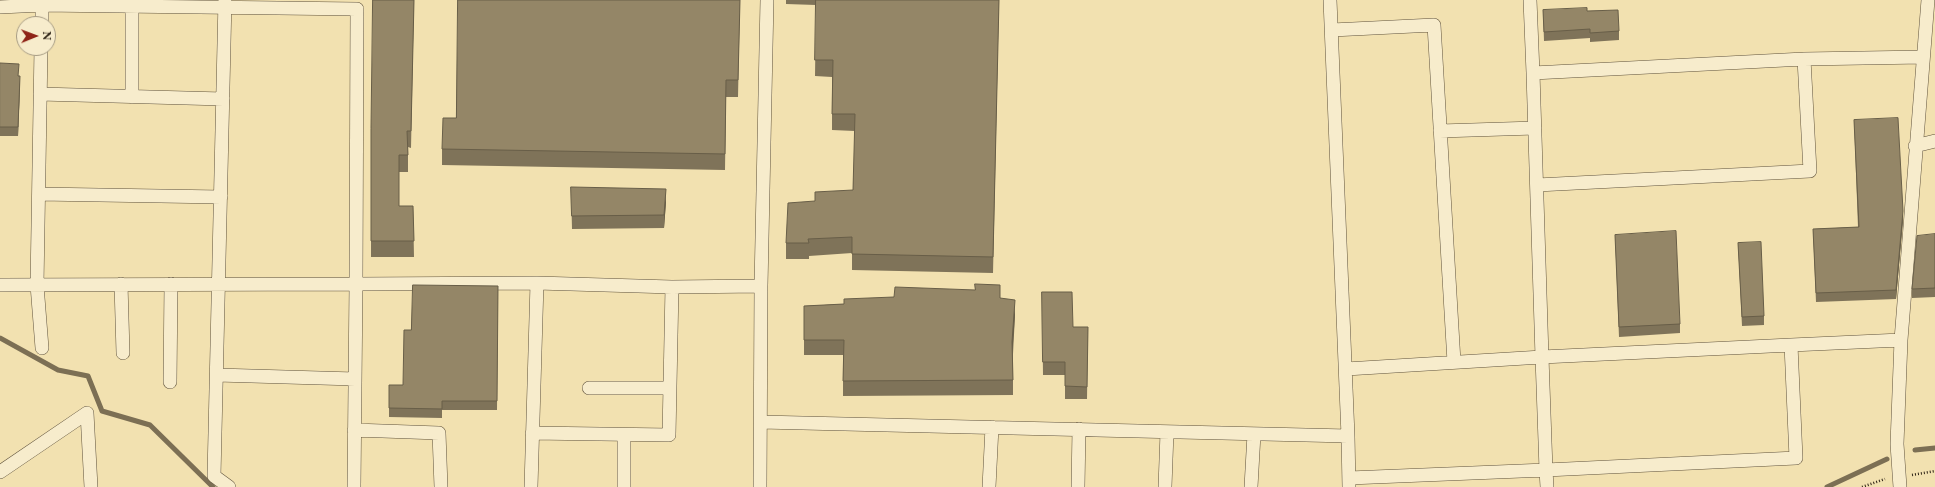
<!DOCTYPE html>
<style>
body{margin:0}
#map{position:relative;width:1935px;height:487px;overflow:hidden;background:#f2e1b0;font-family:"EB Garamond",serif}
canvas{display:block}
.north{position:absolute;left:16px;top:16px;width:40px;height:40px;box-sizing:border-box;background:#f7eccc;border:1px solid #a79c84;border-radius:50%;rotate:89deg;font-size:11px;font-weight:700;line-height:16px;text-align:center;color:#2f2417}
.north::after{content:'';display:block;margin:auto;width:14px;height:18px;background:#8f2418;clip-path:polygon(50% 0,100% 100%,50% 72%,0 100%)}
</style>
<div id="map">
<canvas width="1935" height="487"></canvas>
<div class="north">N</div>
</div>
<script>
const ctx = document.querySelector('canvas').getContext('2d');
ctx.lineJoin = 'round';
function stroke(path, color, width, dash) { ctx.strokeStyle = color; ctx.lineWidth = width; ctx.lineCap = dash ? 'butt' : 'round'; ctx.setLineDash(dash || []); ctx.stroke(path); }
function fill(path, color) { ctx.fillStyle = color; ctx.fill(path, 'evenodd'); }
const stream = new Path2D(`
 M0,338L58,370L88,376L102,411L150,425L213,487
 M1915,450L1935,448
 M1827,487L1887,459`);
const path = new Path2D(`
 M1912,475L1935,471
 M1862,487L1885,479`);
const street = new Path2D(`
 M225,0L214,476L229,487
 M1330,0L1348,436L1349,487
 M1530,0L1533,73
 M0,7L42,5L357,9L356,284L537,283L672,287L761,286L760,487
 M42,24V0
 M1332,30L1434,25L1454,362
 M41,48L37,285L42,348
 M40,94L223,99
 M132,97V6
 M1440,131L1535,128
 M1915,146L1935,141
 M1537,185L1810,171L1804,59
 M39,194L221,197
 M121,284L123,353
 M0,285L356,284L354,487
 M761,286L767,0
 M1791,345L1542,357L1533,73L1804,59L1923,57
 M1346,369L1542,357L1546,470L1349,478
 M217,375L355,379
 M170,382L171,284
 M589,388H670
 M761,422L1348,436
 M354,430L439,433L441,487
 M532,433L669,435L672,287
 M0,472L87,413L91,487
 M531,487L537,283
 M624,487V435
 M989,487L992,427
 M1078,487L1079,429
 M1165,487L1167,432
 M1251,487L1254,434
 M1547,487L1546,470L1796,458L1791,345L1901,340
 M1900,487L1897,444L1901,340L1928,0`);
const wall = new Path2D(`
 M414,0L411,148L408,147V172H399V206H413L414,257H371V129Z
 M740,0L738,97H726L725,170L442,165V149L456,118Z
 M786,0H999L993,273L852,270V253L809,256V259H786V243L815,201L853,190L855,131L832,130V77L815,76L816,5L786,4Z
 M1543,10L1587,11L1619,31V40L1590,42V38L1544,41Z
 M0,63L19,76L20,85L18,136H0Z
 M1854,120L1903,220L1896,299L1816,302L1813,229L1858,227Z
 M571,187L666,202L664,228L572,229Z
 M1935,234V297L1912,298V289Z
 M1615,235L1680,324V333L1619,337Z
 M1738,243L1764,316V325L1742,326Z
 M498,286L497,410H442V418L389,417V385H403L411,330Z
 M1042,292L1073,327H1088L1087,399H1065V375H1043Z
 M894,297L1000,298L1015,315L1013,354V395L843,396V355H804V306L844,304Z`);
const shadedWall = new Path2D(`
 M20,76V85L18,136V127Z
 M666,189V202L664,228V215Z
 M1903,211V220L1896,299V290Z
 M1015,300V315L1012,357V342Z`);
const building = new Path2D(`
 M373,0H414L411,131H407L408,155H399V206H413L414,241H371V129Z
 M458,0H740L738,80H726L725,154L442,149L443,118H456Z
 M816,0H999L993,257L852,254V237L808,239L809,243H786L788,203L815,201V192L853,190L855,114H832L833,60H815Z
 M1587,8V11L1618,10L1619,31L1590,33V29L1544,32L1543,10Z
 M0,63L19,64L18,76H20L18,127H0Z
 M1898,118L1903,211L1896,290L1816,293L1813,229L1859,227L1854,120Z
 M571,187L666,189L664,215L572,216Z
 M1676,231L1680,324L1619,327L1615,235Z
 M1935,234V288L1912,289L1917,236Z
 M1761,242L1764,316L1742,317L1738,243Z
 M975,284L1000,285V298L1015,300L1012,342L1013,380L843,381L844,340H804V306L844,304V299L894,297L895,287L975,290Z
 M413,285L498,286L497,401H442V409L389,408V385H403L404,330H411Z
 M1042,292H1072L1073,327H1088L1087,387L1065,386V362H1043Z`);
stroke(stream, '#7c6f54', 5);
stroke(street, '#60533d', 14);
stroke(path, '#2f2417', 2.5, [1, 2]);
stroke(street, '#f7eccc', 13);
fill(wall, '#7f7359');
fill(shadedWall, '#685e48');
fill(building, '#948667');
stroke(building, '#685e48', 1);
</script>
